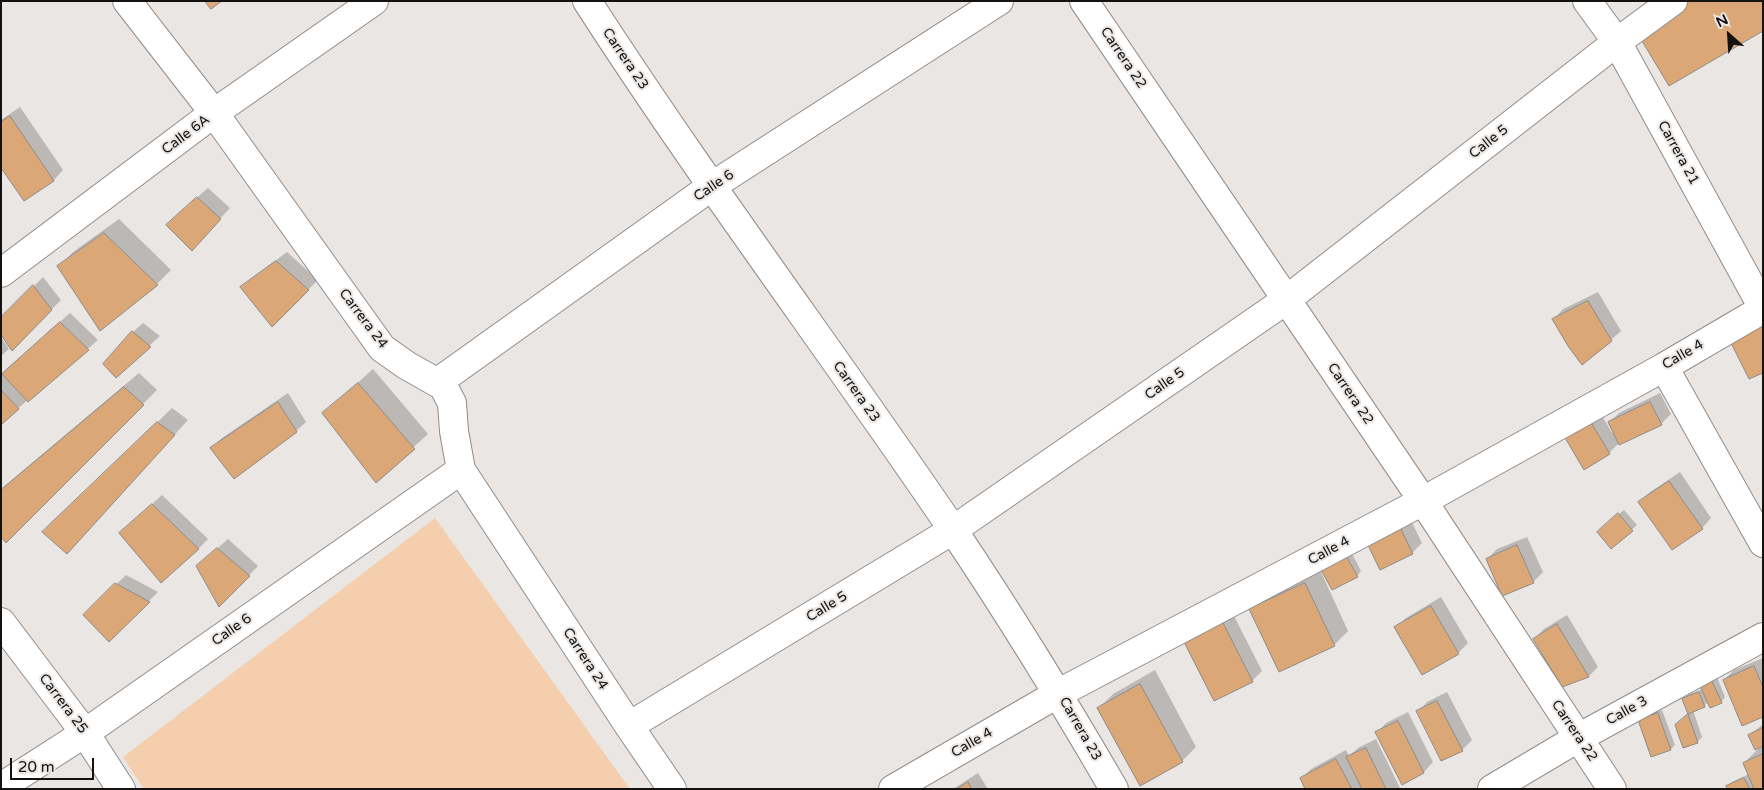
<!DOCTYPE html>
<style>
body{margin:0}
#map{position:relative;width:1764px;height:790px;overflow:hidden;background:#eae6e3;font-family:"Varela Round",sans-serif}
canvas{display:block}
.frame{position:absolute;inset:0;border:2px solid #131211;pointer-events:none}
.north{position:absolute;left:1704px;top:10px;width:50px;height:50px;-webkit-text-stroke:4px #eae6e3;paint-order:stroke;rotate:334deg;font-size:14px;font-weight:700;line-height:20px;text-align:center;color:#131211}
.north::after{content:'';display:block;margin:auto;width:18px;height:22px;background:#131211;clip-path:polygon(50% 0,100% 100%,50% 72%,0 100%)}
.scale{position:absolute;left:10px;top:758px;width:84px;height:22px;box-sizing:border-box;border:2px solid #131211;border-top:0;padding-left:6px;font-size:15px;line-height:18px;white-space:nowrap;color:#131211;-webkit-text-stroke:4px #eae6e3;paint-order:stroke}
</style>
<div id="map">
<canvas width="1764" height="790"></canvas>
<div class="frame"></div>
<div class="north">N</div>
<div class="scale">20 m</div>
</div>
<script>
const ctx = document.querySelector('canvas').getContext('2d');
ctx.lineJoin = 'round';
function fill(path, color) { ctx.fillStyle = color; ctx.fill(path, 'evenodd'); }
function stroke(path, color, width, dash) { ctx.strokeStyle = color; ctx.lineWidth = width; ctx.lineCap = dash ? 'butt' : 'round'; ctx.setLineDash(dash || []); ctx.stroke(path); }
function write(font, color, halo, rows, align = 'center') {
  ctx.font = font + ' "Varela Round",sans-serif'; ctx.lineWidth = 4; ctx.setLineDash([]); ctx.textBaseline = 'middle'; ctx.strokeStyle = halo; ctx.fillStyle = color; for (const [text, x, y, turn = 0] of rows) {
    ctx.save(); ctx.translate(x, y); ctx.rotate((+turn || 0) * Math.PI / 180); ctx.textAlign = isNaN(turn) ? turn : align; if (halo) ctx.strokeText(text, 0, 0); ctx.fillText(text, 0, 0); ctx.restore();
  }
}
const green = new Path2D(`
 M435,518L630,789H144L123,757Z`);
const shadow = new Path2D(`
 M20,107L63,170L54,180L24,199L1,165V120Z
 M208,188L230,208L201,239L177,215Z
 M119,219L171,270L157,284L59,267L73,252Z
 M287,252L318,280L272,325L242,287L252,278Z
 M43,277L61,300L12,349L1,319Z
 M1598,292L1621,331L1611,340L1554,319L1563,309Z
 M70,313L98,340L1,423V374Z
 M143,323L160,336L116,376L133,332Z
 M1,337L9,349L1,356Z
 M373,369L428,434L376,481L324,413Z
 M139,373L157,390L6,541L1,535V489Z
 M288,393L306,422L296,431L212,448L222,438Z
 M1660,393L1671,414L1661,424L1618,444L1609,453L1562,432L1597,407L1612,433L1614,432L1610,422L1619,413Z
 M172,408L188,420L67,553L58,518Z
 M1680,472L1711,518L1702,528L1640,502L1649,493Z
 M162,495L208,539L198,549L130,524Z
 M1624,510L1637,525L1611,548L1603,527Z
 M1407,512L1422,543L1412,553L1381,568Z
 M1527,537L1543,572L1533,582L1487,559L1497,549Z
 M228,539L258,566L220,605L197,566Z
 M1350,550L1361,571L1357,576L1321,572L1348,631L1334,645L1251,609L1265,595Z
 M126,575L158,592L109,640L84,615Z
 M1441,597L1468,643L1458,653L1396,627L1406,618Z
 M1232,612L1262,671L1252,681L1195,631Z
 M1567,615L1598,667L1589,676L1562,685L1534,639L1544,629Z
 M1763,658V716L1724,680L1734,670Z
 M1155,670L1196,747L1182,761L1099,708L1113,694Z
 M1717,677L1725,697L1721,702L1709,701L1704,706L1693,710L1702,737L1697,742L1681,721L1689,714L1683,699L1688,695L1703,689L1702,686Z
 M1447,692L1472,740L1462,750L1418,712L1427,702Z
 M1662,710L1675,745L1671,749L1652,756L1639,721L1644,716Z
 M1408,712L1433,762L1424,772L1403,783L1377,733L1386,723Z
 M1763,724V789H1728L1727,787L1732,782L1749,774L1744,763L1761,746L1749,736Z
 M1376,739L1400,788L1399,789H1307L1301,779L1311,769L1346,750L1349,756L1358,748Z
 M978,773L988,789H953Z`);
const building = new Path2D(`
 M205,1H222L211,9Z
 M1682,1H1763V31L1669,86L1636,31Z
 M10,116L54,181L24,201L1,168V122Z
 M197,197L221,219L192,251L166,225Z
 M104,233L158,285L100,331L57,266Z
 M276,261L309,290L272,327L240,287Z
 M33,285L52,310L12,351L1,335V317Z
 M1588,301L1612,341L1582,365L1568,346L1552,319Z
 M1763,317V373L1749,379L1727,335Z
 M60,322L89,350L28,402L2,374Z
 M132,331L151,347L116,378L103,364Z
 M358,383L415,449L376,483L322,413Z
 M124,387L144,405L6,543L1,537V490Z
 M1,390L19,409L1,425Z
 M278,402L297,432L234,479L210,448Z
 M1650,402L1662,425L1619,445L1608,422Z
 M1587,416L1610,454L1584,470L1561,431Z
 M157,422L175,435L67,554L42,532Z
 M1669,481L1703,529L1672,550L1638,502Z
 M152,504L199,549L161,583L119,533Z
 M1618,513L1633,531L1611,549L1597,532Z
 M1397,521L1413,554L1380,570L1364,537Z
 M1517,545L1534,583L1502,596L1486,559Z
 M217,548L250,576L219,607L196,566Z
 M1345,554L1358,577L1332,590L1320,568Z
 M115,583L150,602L109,642L83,615Z
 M1305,583L1335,646L1279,672L1249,609Z
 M1431,606L1459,654L1422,675L1394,627Z
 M1222,621L1253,682L1214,701L1183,640Z
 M1557,624L1589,677L1562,687L1533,639Z
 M1754,666L1763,687V717L1742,726L1723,680Z
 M1712,681L1722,703L1710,708L1700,686Z
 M1140,684L1183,762L1140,786L1097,708Z
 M1699,692L1705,707L1688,714L1682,699Z
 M1437,701L1463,751L1441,761L1416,711Z
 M1658,713L1671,750L1651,757L1638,720Z
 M1688,714L1698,743L1683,748L1675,725Z
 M1398,721L1424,773L1402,785L1375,732Z
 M1763,728V746L1755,750L1748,735Z
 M1366,748L1386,789H1362L1346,757Z
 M1763,754V789H1754L1743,763Z
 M1336,759L1352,789H1305L1300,778Z
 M1744,778L1750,789H1727L1726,786Z
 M968,782L972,789H957Z`);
const minor = new Path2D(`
 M127,1L214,113L382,348L406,365L443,386L452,403L454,431L461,470L629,726L672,789
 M587,1C703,181 833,353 953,530C1010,615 1063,701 1114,789
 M1084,1L1423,501L1612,789
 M1587,1L1617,42L1763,308
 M1,273L214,113L374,1
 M1664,367L1763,543
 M438,382L712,186L999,1
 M1,622L85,733L121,789
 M629,726L953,530L1286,300L1617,42L1673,1
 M1,787L85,733L461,470
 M893,789L1059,693L1423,501L1664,367L1763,309
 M1492,789L1578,738L1763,637`);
const streetNames = [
 ["Carrera 22",1123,58,56],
 ["Carrera 23",625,59,56],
 ["Calle 6A",186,135,-37],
 ["Calle 5",1489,142,-38],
 ["Carrera 21",1678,153,61],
 ["Calle 6",714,186,-34],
 ["Carrera 24",363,319,53],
 ["Calle 4",1683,355,-30],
 ["Calle 5",1165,384,-35],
 ["Carrera 23",856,392,55],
 ["Carrera 22",1350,394,56],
 ["Calle 4",1329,551,-28],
 ["Calle 5",827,607,-31],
 ["Calle 6",232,630,-35],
 ["Carrera 24",585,659,57],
 ["Carrera 25",63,704,53],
 ["Calle 3",1627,711,-29],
 ["Carrera 23",1080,729,60],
 ["Carrera 22",1574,731,56],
 ["Calle 4",972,743,-30]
];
fill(green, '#f4cead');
fill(shadow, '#0003');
fill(building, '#dba776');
stroke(building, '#8e8b88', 1);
stroke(minor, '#908c89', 30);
stroke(minor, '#fff', 28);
write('14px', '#131211', '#eae6e3', streetNames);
</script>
